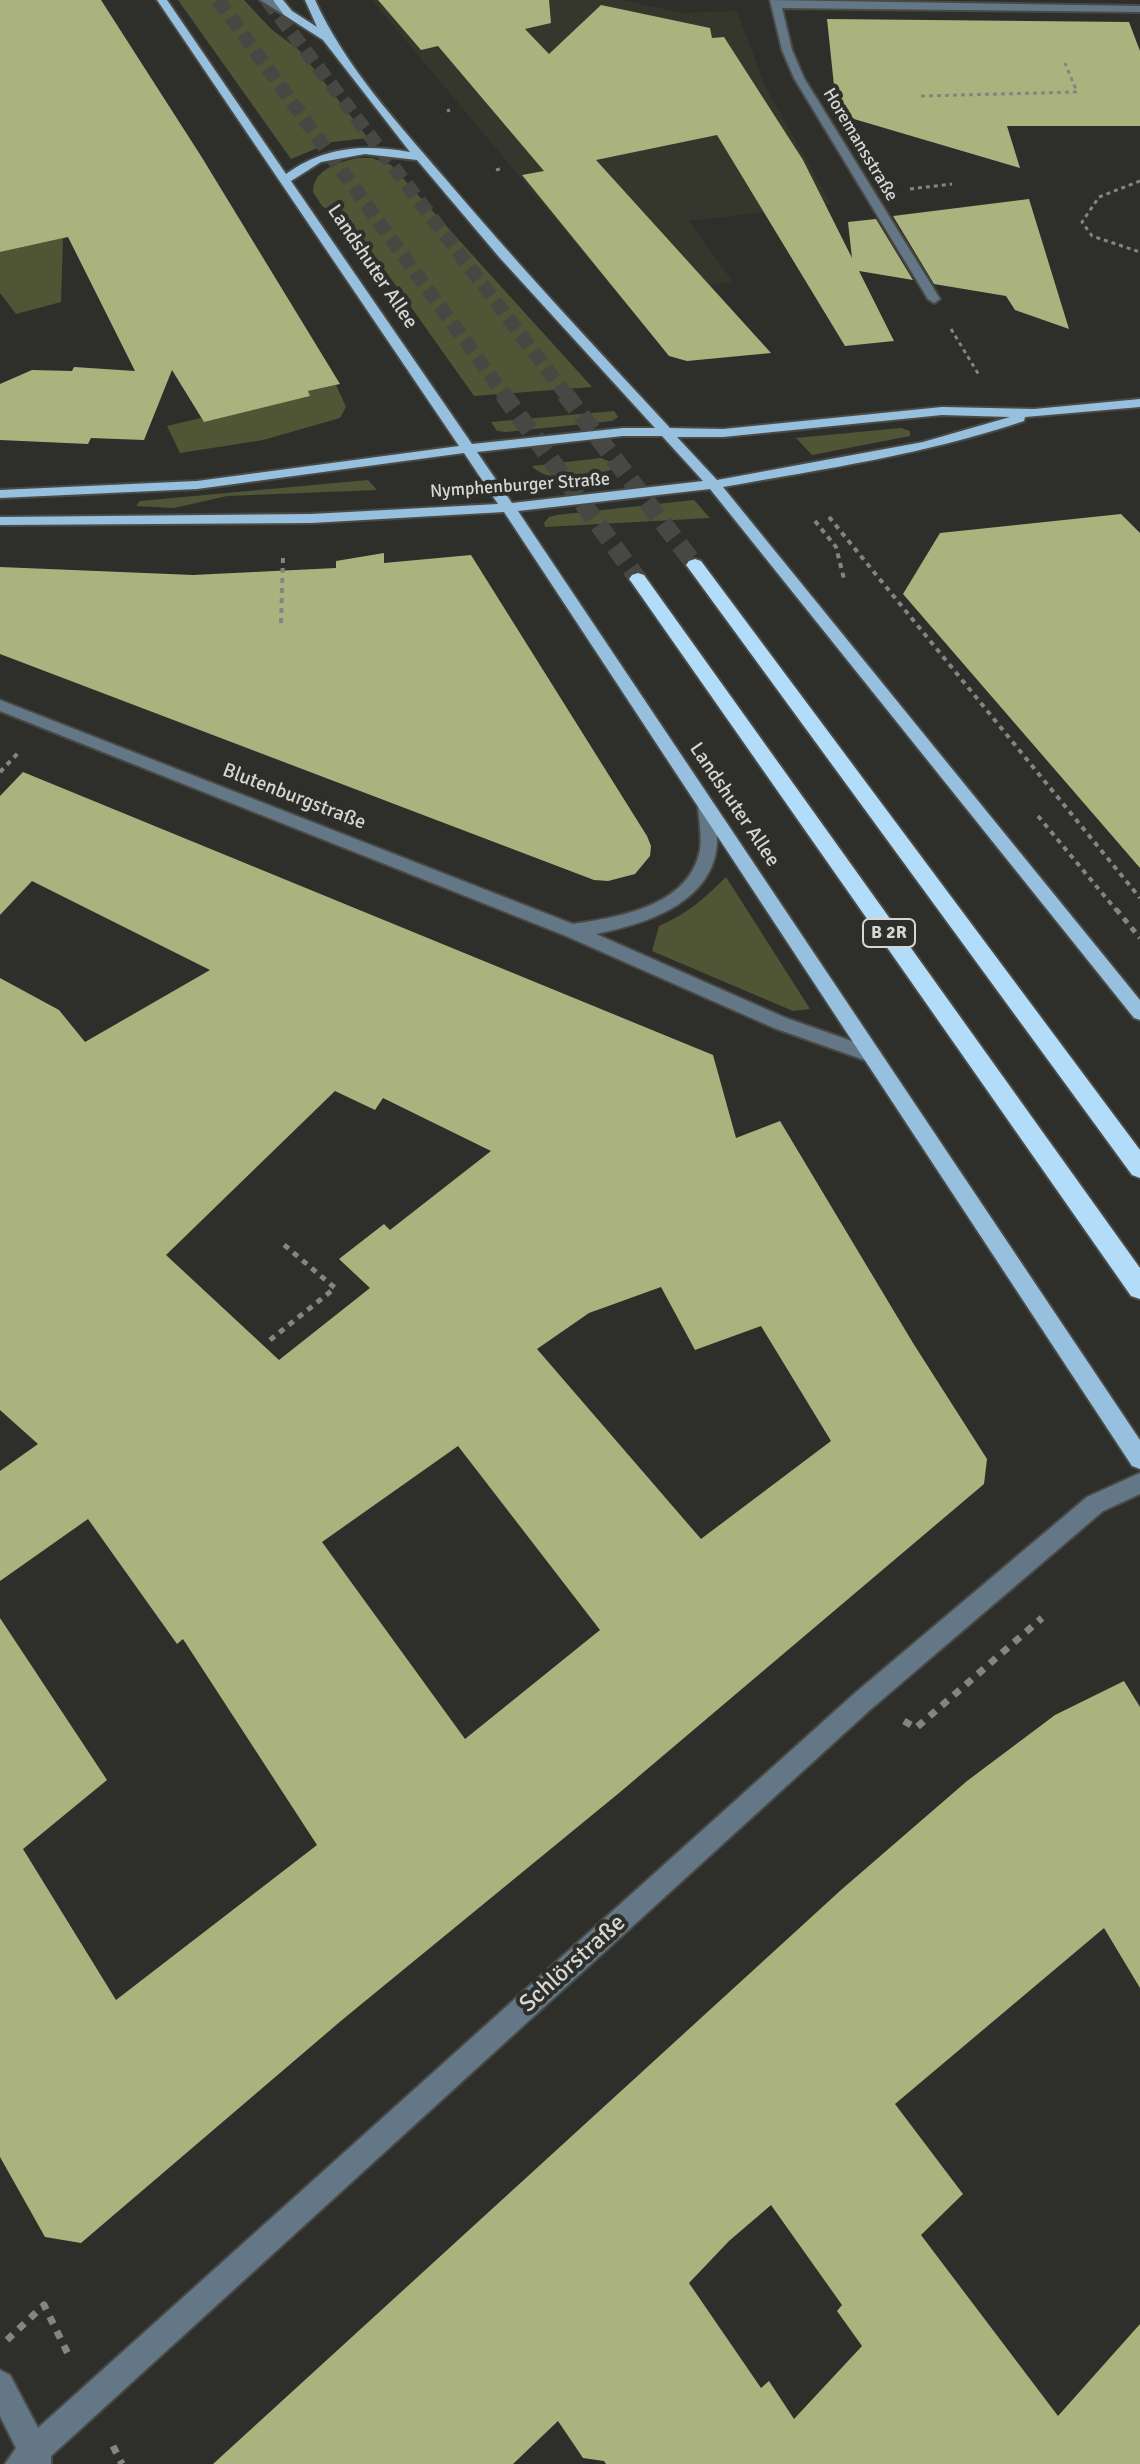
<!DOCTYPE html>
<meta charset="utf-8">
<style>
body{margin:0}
canvas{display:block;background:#2e2f2a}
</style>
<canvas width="1140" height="2464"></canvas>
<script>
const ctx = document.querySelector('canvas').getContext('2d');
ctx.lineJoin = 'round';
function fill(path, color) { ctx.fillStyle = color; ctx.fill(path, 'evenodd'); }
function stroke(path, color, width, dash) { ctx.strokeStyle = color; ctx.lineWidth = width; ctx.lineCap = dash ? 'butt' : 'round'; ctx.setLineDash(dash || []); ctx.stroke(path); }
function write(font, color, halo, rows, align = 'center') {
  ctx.font = font + ' Signika,sans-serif'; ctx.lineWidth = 8; ctx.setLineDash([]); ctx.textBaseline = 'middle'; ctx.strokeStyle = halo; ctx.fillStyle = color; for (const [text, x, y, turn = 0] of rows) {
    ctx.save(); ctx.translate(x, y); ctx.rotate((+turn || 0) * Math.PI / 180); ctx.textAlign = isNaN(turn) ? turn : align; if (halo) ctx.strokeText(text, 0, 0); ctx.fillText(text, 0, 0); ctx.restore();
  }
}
const built = new Path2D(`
 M372,0H621L682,13L737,11L766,88L831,204L689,221L732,281L627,305Z`);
const green = new Path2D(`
 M178,0H244L271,29L299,50L368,138L332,142L291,159Z
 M358,158H372L391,165L592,387L474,396L355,228L322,206L313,192C313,169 339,162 358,158Z
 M63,238L61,302L16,314L0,293V252Z
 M336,385L346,407L340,418L263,440L180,453L167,426L201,418L204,421L310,396L308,391Z
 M614,411L618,417L612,421L506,432L497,431L491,422Z
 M901,428L910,431V436L812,455L796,438Z
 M601,458L616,464L614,469C593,476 548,485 532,466Z
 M368,480L377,490L227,496L174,508L136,506L140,501Z
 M694,500L710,518L545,527L544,523L549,517L557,515Z
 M726,877L810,1009L793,1011L652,951L659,926C687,914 705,898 726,877Z`);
const building = new Path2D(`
 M0,0H101L201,156L340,384L308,391L310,396L204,422L172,370L144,440L91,438L88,444L0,440V384L32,370L72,371L74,367L135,371L68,237L0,252Z
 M378,0H549L551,23L525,29L549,54L601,5L710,28L712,38L724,37L803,160L852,258L848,222L876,219L913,280L859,271L894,341L845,346L717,135L596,160L771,353L687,361L669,356L522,175L544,171L438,46L421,50Z
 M827,19L1129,22L1140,51V126H1007L1020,168L837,114Z
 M1029,199L1069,329L1015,310L1006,296L934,284L893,216Z
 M1121,514L1140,533V868L903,594L940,533Z
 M384,553V563L471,555L647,836L651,846L650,856L635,874L608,881L594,880L0,654V567L193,575L336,568V561Z
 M23,772L713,1055L736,1138L780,1121L913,1343L987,1459L984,1484L619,1793L342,2020L81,2243L45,2237L0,2157V1618L107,1780L23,1849L116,2000L317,1845L183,1639L177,1644L88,1519L0,1581V1471L38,1444L0,1410V978L59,1010L85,1042L210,970L32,881L0,915V796ZM335,1091L375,1110L383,1098L491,1151L390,1230L384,1224L339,1259L370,1288L279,1360L166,1255ZM661,1287L695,1350L761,1326L831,1441L701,1539L537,1349L589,1313ZM458,1446L600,1630L465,1739L322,1542Z
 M1124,1681L1140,1707V1988L1104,1928L895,2104L963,2194L921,2235L1058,2416L1140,2324V2464H606L604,2461L583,2458L558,2421L513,2464H213L841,1890L967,1781L1055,1715ZM771,2205L842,2305L837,2311L862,2346L794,2419L769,2381L761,2388L689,2283L729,2241Z`);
const highwayTunnelFar1 = new Path2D(`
 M218,0L505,396
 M267,0L567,396`);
const highwayTunnel = new Path2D(`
 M503,394L638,579
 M565,394L695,565`);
const pathFar3 = new Path2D(`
 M921,96L1077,92L1065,63
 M447,111L450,110
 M496,170L500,169
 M1140,181L1099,197L1082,222L1092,236L1140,252
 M910,189L952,184
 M951,329L979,375`);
const pathFar2 = new Path2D(`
 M829,517L1140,898
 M815,521L836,547L844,579
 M281,623L283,557
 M0,772L19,752
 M1038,816L1117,911`);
const pathFar1 = new Path2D(`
 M1116,909L1140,938
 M270,1340L335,1288L282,1243`);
const path = new Path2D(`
 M904,1721L916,1728L1042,1618
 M7,2340L44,2305L70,2358
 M113,2446L122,2464`);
const minor = new Path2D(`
 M260,0H272L293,13L284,15Z
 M770,0L1140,6V12L782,8L792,50L804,78L940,299L934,303L928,299L794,78L782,50Z
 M0,700L573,924C620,917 689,906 700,850C702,836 699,820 698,806L700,802H712C716,811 716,822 717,832C721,900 650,923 596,934L786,1018L880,1051L882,1056L880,1061L873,1063L774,1028L566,936L0,711Z
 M1140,1473V1494L1103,1511L871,1709L51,2456V2464H5L16,2448L0,2416V2370L10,2375L38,2428L855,1693L1087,1497Z`);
const major = new Path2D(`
 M157,0H167L286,174C325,146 364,144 410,152L323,40L284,15L273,0H283L292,11L317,27L305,0H315C345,66 396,121 443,176C516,262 593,345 670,428L723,429L942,407L1034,409L1140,399V407L1025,417L1024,421C926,454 825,469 723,487L1140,1000V1020L1134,1018L710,489L518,511L1140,1440V1469L1132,1466L504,512L311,523L0,525V517L311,514L498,504L464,453L197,489L0,498V490L197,481L459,446ZM365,154L417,160L499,257L655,428H623L472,444L291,181L321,162ZM942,415L1010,417L923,442L717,480L677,437H723ZM623,436H662L703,481L512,503L477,452Z`);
const highway = new Path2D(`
 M695,559L701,561L1140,1150V1178L1132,1175L689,569L686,565L689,561Z
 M638,573L644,575L1140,1268V1299L1131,1296L632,583L629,579L632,575Z`);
const farStreetnames = [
 ["Horemansstraße",860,145,59],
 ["Nymphenburger Straße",520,486,-4]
];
const shields = [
 [889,933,52]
];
const shieldNames = [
 ["B 2R",889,933]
];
const streetNames = [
 ["Landshuter Allee",372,267,56],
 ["Blutenburgstraße",294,797,21],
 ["Landshuter Allee",734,805,56]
];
const nearStreetnames = [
 ["Schlörstraße",573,1964,-42]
];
fill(built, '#35372c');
fill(green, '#505536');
fill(building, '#aab27d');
stroke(highwayTunnelFar1, '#474844', 14, [14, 7]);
stroke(highwayTunnel, '#474844', 18, [18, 9]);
stroke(minor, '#494a45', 4);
stroke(major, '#494a45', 4);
stroke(highway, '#494a45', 4);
stroke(pathFar3, '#848581', 3, [4, 4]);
stroke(pathFar2, '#848581', 4, [5, 5]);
stroke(pathFar1, '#848581', 5, [6, 6]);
stroke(path, '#848581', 7, [8, 8]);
fill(minor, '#637786');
fill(major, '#96c0de');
fill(highway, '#b3dcf8');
write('18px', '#d6d7d4', '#2e2f2a', farStreetnames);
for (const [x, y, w] of shields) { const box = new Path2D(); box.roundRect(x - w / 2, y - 14, w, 28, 6); ctx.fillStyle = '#2e2f2a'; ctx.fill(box); stroke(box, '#d6d7d4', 2); }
write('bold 18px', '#d6d7d4', null, shieldNames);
write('20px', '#d6d7d4', '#2e2f2a', streetNames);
write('24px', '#d6d7d4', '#2e2f2a', nearStreetnames);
</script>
